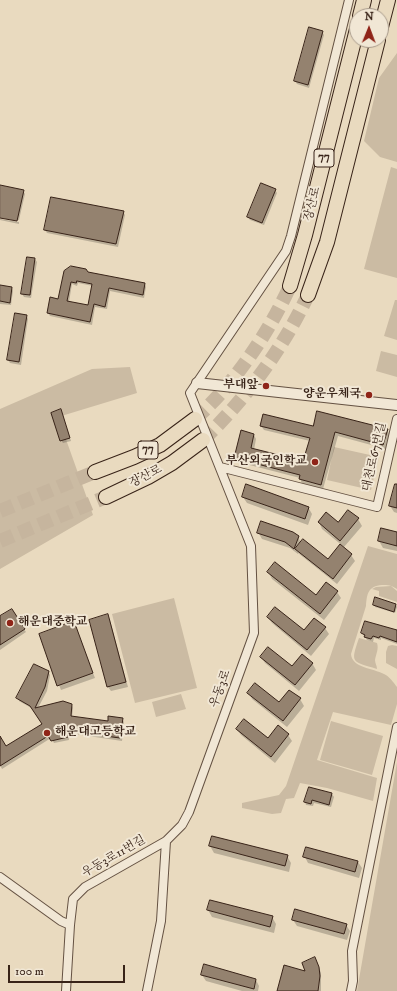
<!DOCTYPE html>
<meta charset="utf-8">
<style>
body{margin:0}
#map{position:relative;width:397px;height:991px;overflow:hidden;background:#e9dabf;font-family:"IM FELL DW Pica",serif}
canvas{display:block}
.north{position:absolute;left:349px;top:8px;width:40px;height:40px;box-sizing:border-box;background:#f1e7d5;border:1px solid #a79989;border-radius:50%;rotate:1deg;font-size:11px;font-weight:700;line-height:16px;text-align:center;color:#382318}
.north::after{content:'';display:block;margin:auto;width:14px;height:18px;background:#8f2418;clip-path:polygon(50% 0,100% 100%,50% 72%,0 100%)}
.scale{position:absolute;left:8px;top:965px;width:117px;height:18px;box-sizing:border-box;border:2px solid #382318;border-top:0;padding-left:5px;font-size:12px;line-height:14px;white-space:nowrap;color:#382318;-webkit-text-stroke:3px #f1e7d5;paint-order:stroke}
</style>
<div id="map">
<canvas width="397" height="991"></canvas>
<div class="north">N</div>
<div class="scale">100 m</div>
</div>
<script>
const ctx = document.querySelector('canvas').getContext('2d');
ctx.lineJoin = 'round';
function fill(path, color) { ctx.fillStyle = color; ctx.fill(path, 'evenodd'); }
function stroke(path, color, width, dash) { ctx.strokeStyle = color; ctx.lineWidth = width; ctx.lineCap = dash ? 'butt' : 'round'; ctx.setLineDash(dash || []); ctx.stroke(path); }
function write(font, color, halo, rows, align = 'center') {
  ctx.font = font + ' "IM FELL DW Pica","Noto Serif KR",serif'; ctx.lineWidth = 4; ctx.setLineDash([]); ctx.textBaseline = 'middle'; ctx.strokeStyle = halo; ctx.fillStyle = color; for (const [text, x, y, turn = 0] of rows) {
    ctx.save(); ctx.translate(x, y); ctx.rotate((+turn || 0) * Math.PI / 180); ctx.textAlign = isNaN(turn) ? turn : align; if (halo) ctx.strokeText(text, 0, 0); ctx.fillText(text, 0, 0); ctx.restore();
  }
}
const green = new Path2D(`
 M397,53V162L380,157L364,141L379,78Z
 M391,167L397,169V278L364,269Z
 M395,300H397V340L384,336Z
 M381,351L397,355V377L376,371Z
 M130,367L137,393L58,417L93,515L0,569V409L92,369Z
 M334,447L379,457L371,490L327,480Z
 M368,546L397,554V589C391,585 388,585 382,585C368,586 367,594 366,606L351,654C352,668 373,668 384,674C389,676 394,683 397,687V704L391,725L333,712L317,760L377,778L373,801L327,788L300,783L294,798L286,799L281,813L272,814L242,808V803L279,795L286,786Z
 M391,586L397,591V602L379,596V591L372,589L376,587Z
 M174,598L197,688L135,703L112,614Z
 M359,638L377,643C379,649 376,654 375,660C375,663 377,666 377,669C352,661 350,664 359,638Z
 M392,645L397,646V669L386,663V652L388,646Z
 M181,694L186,709L156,717L152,702Z
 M331,721L383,736L372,775L320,760Z
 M397,762V991H357L358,985Z`);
const shadow = new Path2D(`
 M322,32L324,35L309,88L297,84L295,81Z
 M0,186L23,191L25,194L19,220L0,217Z
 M275,190L277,193L264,225L250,220L248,217Z
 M123,212L125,215L118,247L47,233L45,230Z
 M0,219L19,222V224L0,220Z
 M35,259L37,262L31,298L24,297L22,294Z
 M65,272L87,273L145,284L146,287L144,298L110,291L107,309L95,307L92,325L50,316L48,313L59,300ZM78,283L93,286L89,306L69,302L72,284L77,286Z
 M0,286L12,288L13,291L11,305L0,304Z
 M26,315L28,319L21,365L10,363L8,360Z
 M61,411L71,441L63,443L61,440Z
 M261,426L387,430L390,435L386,449L338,436L323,489L302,484L300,478L238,462L235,458L254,435L256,439L254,450L304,463L310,441L264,430Z
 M397,496V513L394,512L390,506Z
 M243,497L308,507L312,514L308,525L247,503Z
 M349,511L358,519L362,526L344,547L322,529L319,522L338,524Z
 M258,532L298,537L301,543L328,561L351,555L355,561L337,584L298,553V554L290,548L262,539Z
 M397,533V551L383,548L379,541Z
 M269,573L316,596L337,592L341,598L324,620L272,579Z
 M374,605H396L397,607L395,613L375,607Z
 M11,610L26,632L0,650V618Z
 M107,616L110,620L128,687L111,691L108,687L90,620Z
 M268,617L304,632L325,628L329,634L311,656L272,623Z
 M74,623L95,678L61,690L40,635Z
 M397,631V644L381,638V640L374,638L373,642L367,640L362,633Z
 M261,657L292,668L312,663L316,670L299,691L265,663Z
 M48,672L50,675L47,691L38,708L72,705L73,708L72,717L109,722L122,719L124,722L122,741L68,733L69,740L54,743L51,738L2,769L0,765V745L6,747L43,724L33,709L19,701L18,698Z
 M249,693L279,704L300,699L304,706L287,727L252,699Z
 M278,727L288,735L292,741L275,763L241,735L237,729L268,739Z
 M332,794L334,797L331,807L314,803L313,806L306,805L305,802Z
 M210,846L287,856L291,863L289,872L214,853Z
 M307,848L358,862L362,868L359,878L308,863L305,857Z
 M208,910L272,917L276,924L274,933L212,917Z
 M293,920L346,925L350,931L347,940L297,926Z
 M317,962L321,973V991H278L306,972Z
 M202,975L256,980L259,986L258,991H242L206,981Z`);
const building = new Path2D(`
 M309,27L323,31L308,85L294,81Z
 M261,183L276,189L262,223L247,217Z
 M0,185L24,190L17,221L0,218Z
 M51,197L124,211L116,244L44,230Z
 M27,257L35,258L30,295L21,294Z
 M71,266L86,269L88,272L145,283L143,295L109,288L105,307L94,304L90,322L47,313L50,297L58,299L64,271ZM77,281L92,284L88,305L67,301L71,282L76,283Z
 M0,285L12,287L10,303L0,301Z
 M15,313L27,315L19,362L7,360Z
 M61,409L70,438L60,441L51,413Z
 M317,411L388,429L383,445L335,432L321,485L299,479L300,475L234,458L241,430L254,434L251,448L303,461L310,438L260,426L263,414L313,426Z
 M246,484L309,507L305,519L242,497Z
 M395,484H397V508L389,506Z
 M348,510L359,518L340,541L318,522L326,512L338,522Z
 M261,521L293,532L299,536L294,549L285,542L257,533Z
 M381,528L397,532V546L378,541Z
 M303,539L328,559L340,544L352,554L333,579L295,549Z
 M275,562L316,595L326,582L338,591L320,614L267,572Z
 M375,597L396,604L394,612L373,605Z
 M275,607L304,630L314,618L326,627L307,650L267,617Z
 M12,609L25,629L0,645V616Z
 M108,614L126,682L107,687L89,620Z
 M74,621L93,673L57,686L39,634Z
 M365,621L397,630V642L380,636L379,638L373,636L371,639L364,637L365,635L361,633Z
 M268,647L292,666L302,654L313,663L295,685L260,657Z
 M34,664L49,671L45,687L35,708L63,701L72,704L71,716L108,721V716L123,718L120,738L67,731L68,737L51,741L48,736L0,766V736L6,746L42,724L30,706L16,698Z
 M255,683L279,702L289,690L301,698L283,721L247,693Z
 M244,719L268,738L278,725L289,734L271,757L236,729Z
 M309,787L332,793L329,805L312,800L311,804L304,802Z
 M212,836L288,855L285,866L209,846Z
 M306,847L358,861L355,872L303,857Z
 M210,900L273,916L270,927L207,910Z
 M295,909L347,924L344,934L292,920Z
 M315,957L319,967L320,976L318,991H277L284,965L305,971L302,963Z
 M204,964L256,979L254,989L201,975Z`);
const trunkTunnel = new Path2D(`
 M195,419C235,383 268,334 290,286
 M203,440C247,397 282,350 308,295
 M0,511L95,472
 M0,541L106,497`);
const minor = new Path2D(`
 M220,467L377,507L397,419
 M0,877L61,921L70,925
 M66,991L70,925L73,899L85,887L166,841L182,825L189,812L254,633L251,546L190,393L286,251L291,236L349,0
 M147,991L161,921L166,841
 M351,991L353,981L352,951L397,727`);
const tertiary = new Path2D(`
 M197,383L397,405`);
const trunk = new Path2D(`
 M360,16L364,0
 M381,27L388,0
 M290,286L305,235L357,29
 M308,295L327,242L378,40
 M95,472L134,457L160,445L195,419
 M106,497L148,477L172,463L203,440`);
const markers = [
 [266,386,4,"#8f2418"],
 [369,395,4,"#8f2418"],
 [315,462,4,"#8f2418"],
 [10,623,4,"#8f2418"],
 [47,733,4,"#8f2418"]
];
const shields = [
 [324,158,20],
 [148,450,20]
];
const shieldNames = [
 ["77",324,158],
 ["77",148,450]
];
const streetNames = [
 ["장산로",313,204,-76],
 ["대천로67번길",375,457,-77],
 ["장산로",146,477,-27],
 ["우동3로",221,689,-70],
 ["우동3로11번길",114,857,-30]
];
const poiNames = [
 ["부대앞",258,386],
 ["양운우체국",361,395],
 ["부산외국인학교",307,462],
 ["해운대중학교",18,623,"left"],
 ["해운대고등학교",55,733,"left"]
];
fill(green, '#cbbba3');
fill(shadow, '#0003');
fill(building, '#94826f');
stroke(building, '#382318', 1);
stroke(trunkTunnel, '#c6b59e', 14, [14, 7]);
stroke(minor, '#645142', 10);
stroke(tertiary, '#645142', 12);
stroke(trunk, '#382318', 16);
stroke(minor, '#f1e7d5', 8);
stroke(tertiary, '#f1e7d5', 10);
stroke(trunk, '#e9dabf', 14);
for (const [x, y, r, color] of markers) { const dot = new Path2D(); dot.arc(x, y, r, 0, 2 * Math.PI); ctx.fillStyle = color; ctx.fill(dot); stroke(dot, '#f1e7d5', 1.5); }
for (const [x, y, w] of shields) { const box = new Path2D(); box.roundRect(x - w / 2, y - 9, w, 18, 3); ctx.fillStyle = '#f1e7d5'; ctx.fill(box); stroke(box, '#382318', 1); }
write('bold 11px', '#382318', null, shieldNames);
write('12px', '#382318', '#f1e7d5', streetNames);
write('bold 12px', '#382318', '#f1e7d5', poiNames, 'right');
</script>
